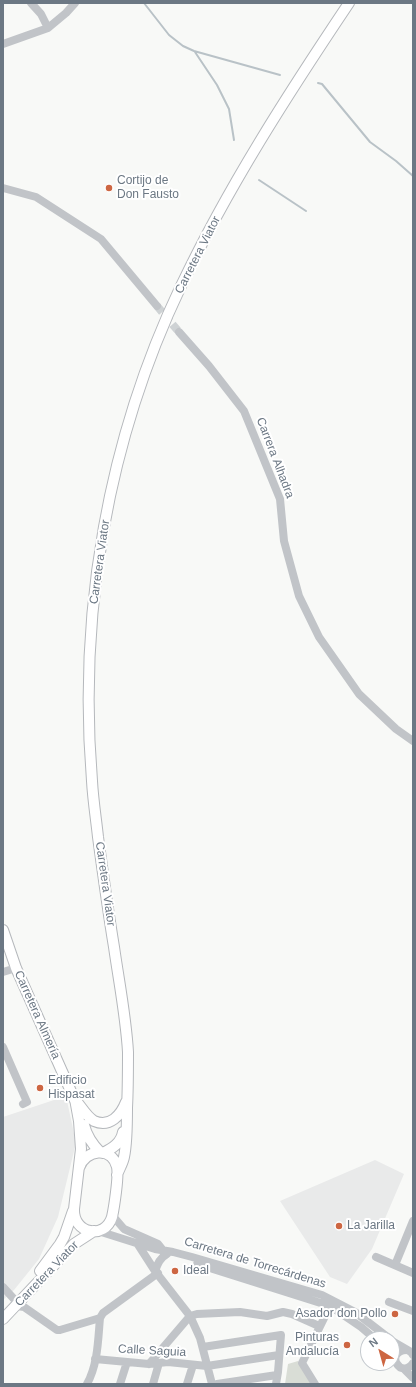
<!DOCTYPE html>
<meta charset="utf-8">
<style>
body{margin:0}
#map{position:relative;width:416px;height:1387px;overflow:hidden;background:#f8f9f7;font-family:Helvetica,sans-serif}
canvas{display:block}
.frame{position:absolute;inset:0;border:4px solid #6c7884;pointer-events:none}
.north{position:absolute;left:360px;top:1331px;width:40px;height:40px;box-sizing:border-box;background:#fff;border:1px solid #c4c9ce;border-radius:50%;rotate:323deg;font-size:11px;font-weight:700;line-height:16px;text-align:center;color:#6c7884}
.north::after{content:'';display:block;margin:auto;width:14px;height:18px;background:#cd6642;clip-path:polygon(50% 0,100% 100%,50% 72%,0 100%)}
</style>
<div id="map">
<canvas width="416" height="1387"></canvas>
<div class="frame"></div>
<div class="north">N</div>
</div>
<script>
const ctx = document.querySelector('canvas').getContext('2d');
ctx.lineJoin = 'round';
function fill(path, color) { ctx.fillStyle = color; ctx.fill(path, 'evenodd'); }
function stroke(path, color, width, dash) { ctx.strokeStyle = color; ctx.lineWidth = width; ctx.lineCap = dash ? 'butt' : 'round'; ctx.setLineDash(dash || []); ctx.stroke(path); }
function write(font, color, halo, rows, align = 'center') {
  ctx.font = font + ' Helvetica,sans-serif'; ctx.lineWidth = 4; ctx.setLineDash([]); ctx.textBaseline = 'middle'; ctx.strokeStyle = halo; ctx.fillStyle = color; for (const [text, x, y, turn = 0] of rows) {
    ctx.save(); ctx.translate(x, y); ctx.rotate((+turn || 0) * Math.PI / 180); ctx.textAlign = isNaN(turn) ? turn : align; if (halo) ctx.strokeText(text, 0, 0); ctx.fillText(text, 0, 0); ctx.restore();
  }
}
const built = new Path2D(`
 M66,1096L76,1143L58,1217L39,1259L14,1290L3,1300V1117Z
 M375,1160L404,1174L372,1249L347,1284L330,1277L280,1201Z`);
const green = new Path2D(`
 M298,1361L313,1384H285L288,1364Z`);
const stream = new Path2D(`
 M144,3L169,35L183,46L194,51L280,75
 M195,52L217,85L229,109L234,140
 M318,83L322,84L370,142L396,161L413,176
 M259,180L306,211`);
const minorTunnel = new Path2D(`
 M157,306L179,332`);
const minor = new Path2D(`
 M31,3L41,14L48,28
 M3,44L48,28L66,13L75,3
 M3,188L36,197L101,239L157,306
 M179,332L209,366L244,411L280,499L284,541L299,596L319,637L359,694L396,729L413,741
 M3,972L16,968
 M3,1047L27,1102L23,1104
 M112,1215L124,1229L158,1244L162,1249
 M98,1231L155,1249L173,1252L192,1257L322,1295L355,1312L390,1339
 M137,1243L155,1271L190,1316L200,1338L212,1384
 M376,1257L413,1273
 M197,1264L330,1306L361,1327L375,1339
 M395,1265L413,1221
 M155,1271C158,1263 160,1258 167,1254
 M3,1287L14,1299
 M389,1302L413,1311
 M17,1306L24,1307L57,1330H60L100,1318L103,1313L158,1273
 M392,1341L411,1352L413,1355
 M203,1347L281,1335L278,1372L276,1384
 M406,1350C384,1352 401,1380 413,1363
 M95,1359L149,1364L168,1362L207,1366L279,1355
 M149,1364L190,1316L197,1314L240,1312L267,1316L283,1312L292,1314L319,1326
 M404,1369L413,1378
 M87,1384C98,1364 98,1340 100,1318
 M120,1384L127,1362
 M153,1384L159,1363
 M187,1384L193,1365
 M217,1384L277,1375
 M315,1384L302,1363L332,1302`);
const major = new Path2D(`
 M3,930L16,968L77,1105
 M75,1099L79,1121L81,1149L74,1209C73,1234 105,1240 112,1217C114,1208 119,1176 117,1167C112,1146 85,1149 79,1168
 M77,1102C82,1108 87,1117 94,1121C110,1128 121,1115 126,1102
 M84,1125C87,1137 92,1144 100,1152
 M103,1153C113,1148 121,1143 123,1132
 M117,1175C119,1169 123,1163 124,1157C127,1143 127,1123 127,1108C128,1089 128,1071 128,1052C126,1017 119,982 114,947C108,911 103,874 98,837C96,818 93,800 92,781C78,612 108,439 181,286C228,187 288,94 349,3
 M40,1271L60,1244L64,1237L73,1211
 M3,1319L74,1244L94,1231`);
const markers = [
 [109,188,4,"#cd6642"],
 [40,1088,4,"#cd6642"],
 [339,1226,4,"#cd6642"],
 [175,1271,4,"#cd6642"],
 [395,1314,4,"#cd6642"],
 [347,1345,4,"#cd6642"]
];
const poiNames = [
 ["Cortijo de",117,181],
 ["Don Fausto",117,195],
 ["Edificio",48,1081],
 ["Hispasat",48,1095],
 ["La Jarilla",347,1226],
 ["Ideal",183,1271],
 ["Asador don Pollo",387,1314,"right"],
 ["Pinturas",339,1338,"right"],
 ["Andalucía",339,1352,"right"]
];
const streetNames = [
 ["Carretera Viator",198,255,-63],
 ["Carrera Alhadra",275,458,69],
 ["Carretera Viator",100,562,-82],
 ["Carretera Viator",105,884,82],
 ["Carretera Almería",37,1015,66],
 ["Carretera de Torrecárdenas",255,1263,17],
 ["Carretera Viator",47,1274,-46],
 ["Calle Saguia",152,1351,3]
];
fill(built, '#e9eaea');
fill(green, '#d9ddd6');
stroke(stream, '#b9c2c7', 2);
stroke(minorTunnel, '#ced2d4', 8, [8, 4]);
stroke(major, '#b5b8bc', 12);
stroke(minor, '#c1c4c8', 8);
stroke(major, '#fff', 10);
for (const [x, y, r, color] of markers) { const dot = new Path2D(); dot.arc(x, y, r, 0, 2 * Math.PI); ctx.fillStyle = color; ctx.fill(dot); stroke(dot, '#fff', 1.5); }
write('12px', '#6c7884', '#fff', poiNames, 'left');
write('12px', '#6c7884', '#fff', streetNames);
</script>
